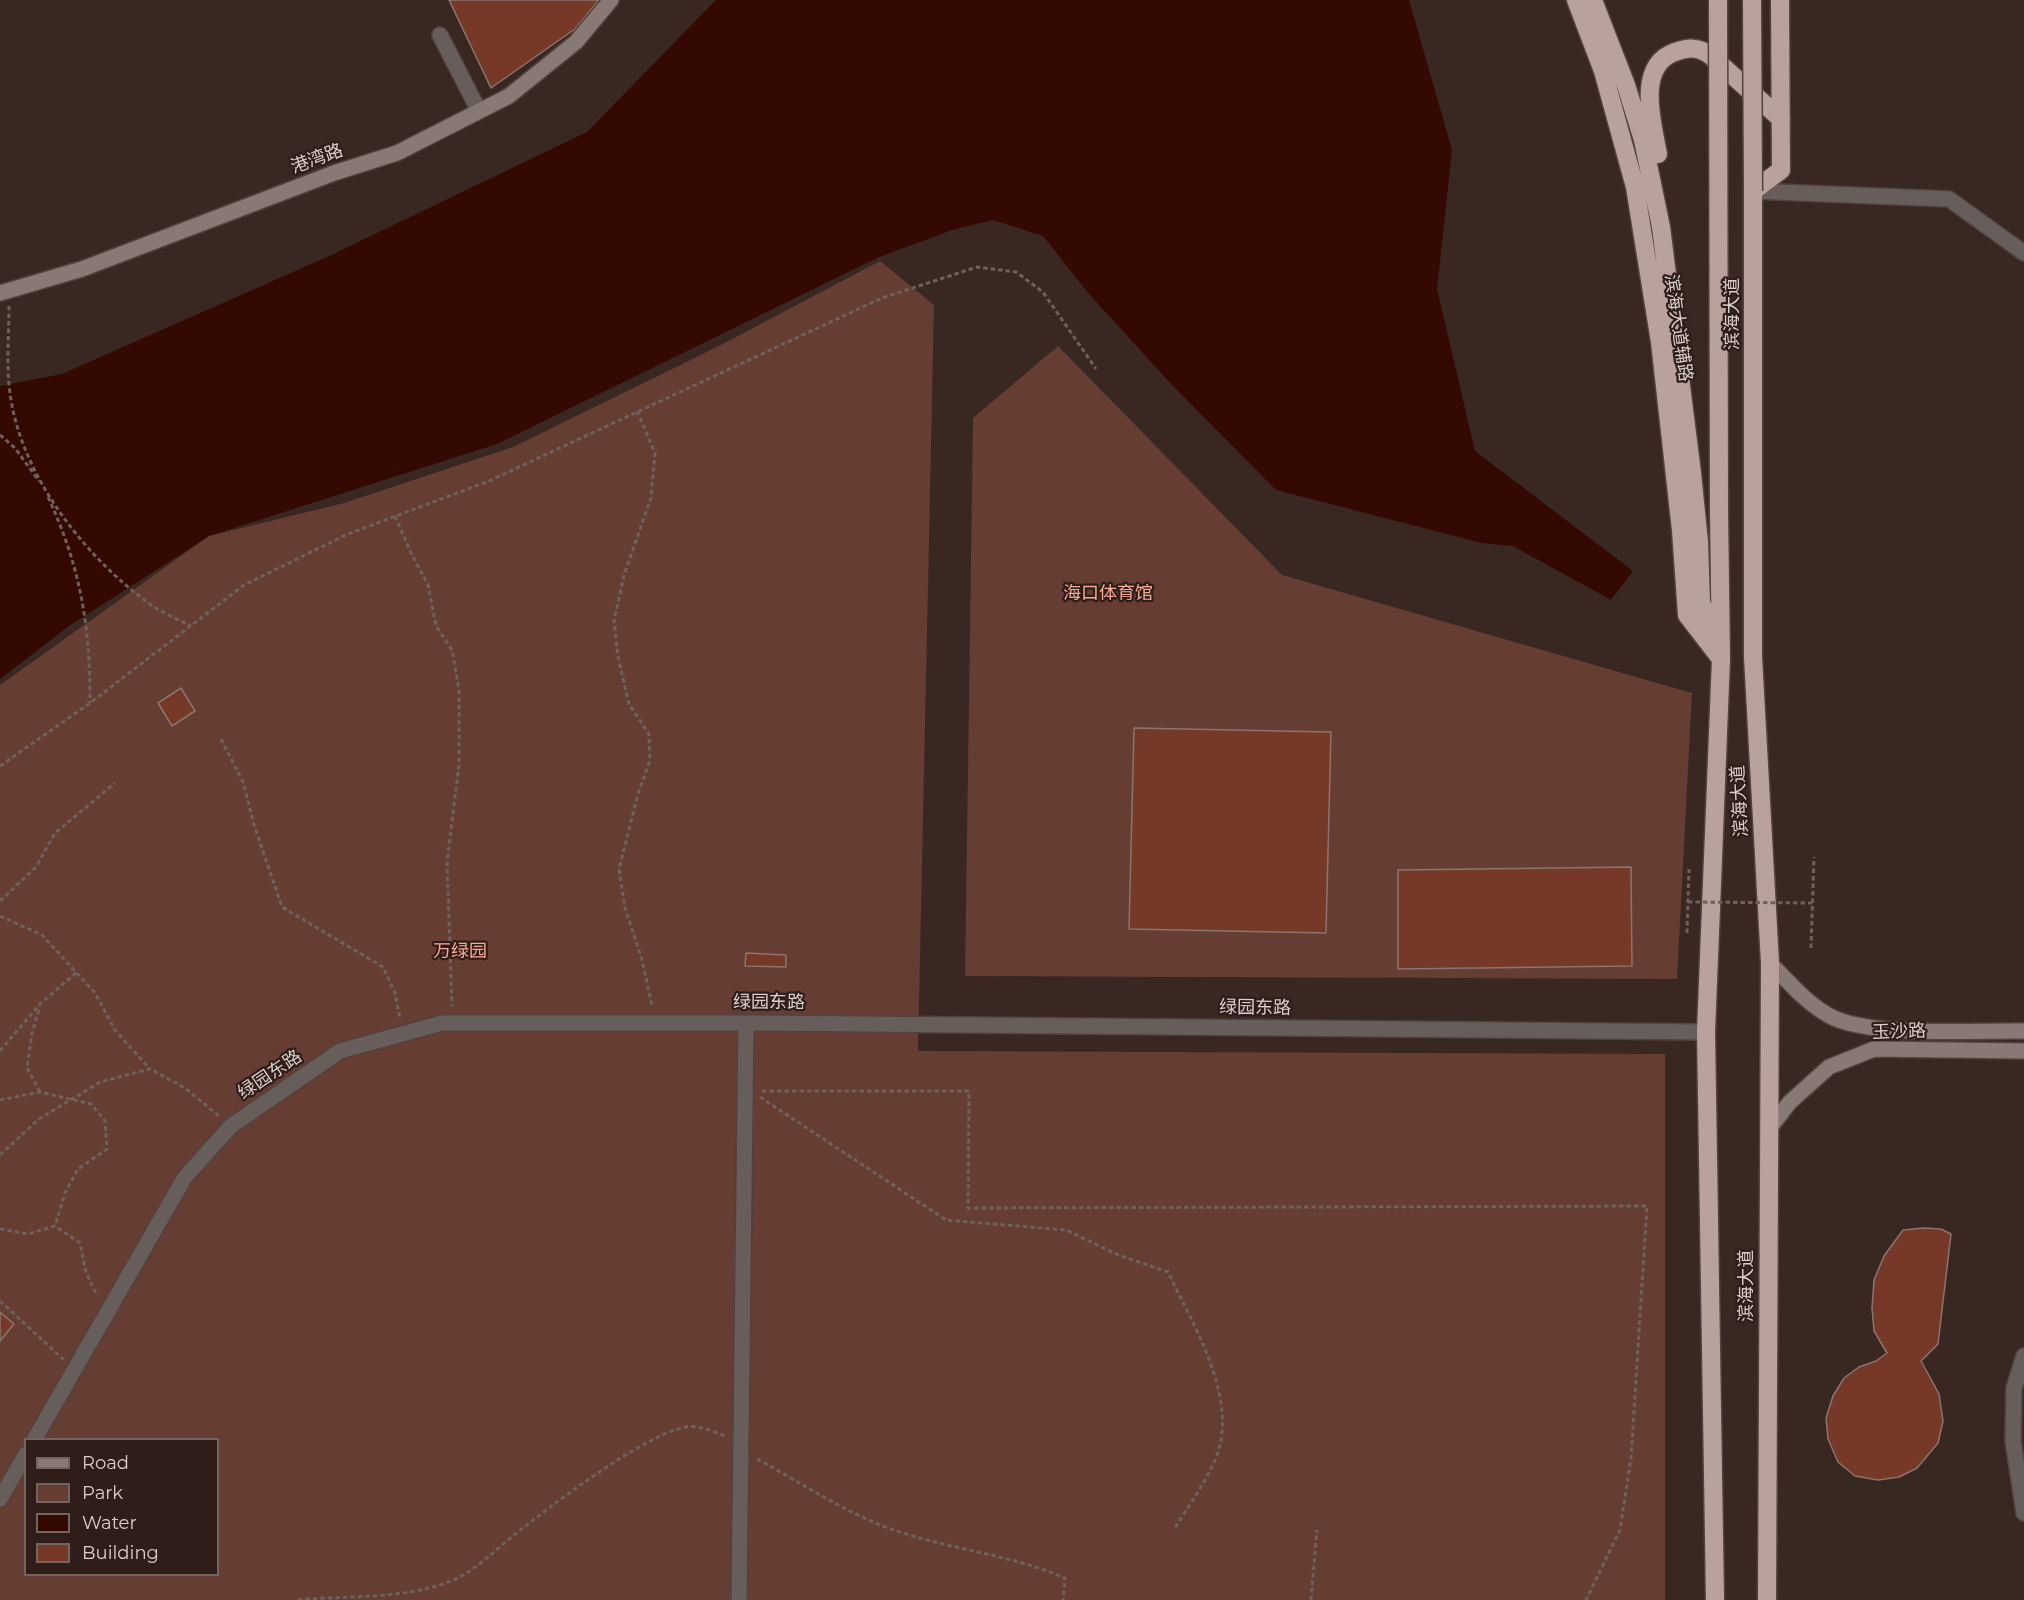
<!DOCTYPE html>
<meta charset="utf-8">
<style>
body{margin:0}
#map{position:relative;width:2024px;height:1600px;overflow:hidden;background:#392722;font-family:Montserrat,sans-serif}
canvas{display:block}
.legend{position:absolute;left:24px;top:1438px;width:195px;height:138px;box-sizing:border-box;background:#2e1d18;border:2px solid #736460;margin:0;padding:8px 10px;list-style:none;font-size:18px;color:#dbcfcb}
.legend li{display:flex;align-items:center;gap:12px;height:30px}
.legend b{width:30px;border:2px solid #736460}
</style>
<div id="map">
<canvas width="2024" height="1600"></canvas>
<ul class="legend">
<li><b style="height:8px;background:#887975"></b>Road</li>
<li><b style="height:16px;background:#653d32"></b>Park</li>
<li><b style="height:16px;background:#340901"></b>Water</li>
<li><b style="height:16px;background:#763928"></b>Building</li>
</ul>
</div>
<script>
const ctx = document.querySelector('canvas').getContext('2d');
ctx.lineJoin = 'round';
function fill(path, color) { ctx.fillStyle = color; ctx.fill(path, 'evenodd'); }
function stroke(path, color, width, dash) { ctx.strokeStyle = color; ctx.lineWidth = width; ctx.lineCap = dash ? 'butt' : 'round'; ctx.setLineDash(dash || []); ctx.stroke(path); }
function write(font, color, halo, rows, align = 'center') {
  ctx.font = font + ' Montserrat,"Noto Sans SC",sans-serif'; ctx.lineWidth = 4.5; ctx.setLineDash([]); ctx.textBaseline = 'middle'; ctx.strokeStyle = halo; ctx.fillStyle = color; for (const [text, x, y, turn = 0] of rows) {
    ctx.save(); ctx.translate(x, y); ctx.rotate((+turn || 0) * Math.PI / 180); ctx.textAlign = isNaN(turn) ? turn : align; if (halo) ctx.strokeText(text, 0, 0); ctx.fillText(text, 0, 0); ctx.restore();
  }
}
const green = new Path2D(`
 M880,261L934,305L918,1051L1665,1054V1600H0V685L209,536L344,503L513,447L719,346ZM26,1440H218V1574H26Z
 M1058,346L1282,575L1692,693L1677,979L965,976L973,418ZM1134,728L1331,732L1326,933L1130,929ZM1631,867L1632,966L1399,969L1398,870Z`);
const water = new Path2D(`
 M716,0H1409L1452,150L1437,289L1475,451L1633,571L1611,600L1513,546L1482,543L1276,490L1174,387L1089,294L1043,236L993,220L952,230L877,258L497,444L209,536L69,626L0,679V386L62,374L327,257L587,132Z`);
const building = new Path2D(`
 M449,0H599L575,29L491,88Z
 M181,688L195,711L172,726L158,703Z
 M1134,728L1331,732L1326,933L1129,929Z
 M1631,867L1632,966L1398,969V870Z
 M746,953L786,955V967L745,966Z
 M1924,1228L1941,1229L1951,1234L1938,1344L1921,1361L1939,1394L1943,1421L1938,1443L1917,1468L1899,1477L1878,1480L1855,1476L1838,1462L1828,1439L1826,1418L1833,1396L1844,1378L1859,1367L1876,1361L1887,1353L1874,1331L1872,1308L1874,1280L1884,1256L1903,1230Z
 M0,1312L14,1324L0,1341Z`);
const path = new Path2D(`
 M9,306C9,335 6,364 10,393C20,473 83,555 147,602C160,612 177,619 191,626
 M637,411L655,453L651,498L624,575L614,621L618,657L629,704L649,734L650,760L638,794L619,869L625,908L642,960L652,1006
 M0,435L15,448L39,481
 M48,497C81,568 90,626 90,703
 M395,516L412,555L428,585L436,626L452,650L459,690V765L447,862L452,1006
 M221,739L243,782L254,825L282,907L383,967L395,993L400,1018
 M0,766L90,703L244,585L348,534L489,481L882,298L977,267L1016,272L1043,292L1096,369
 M0,901L36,867L55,833L115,783
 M0,916L42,935L95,993L115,1030L150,1069
 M1687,933L1689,869
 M1811,948L1814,857
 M0,1051L40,1004L77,972
 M762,1091H969L968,1208L1647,1206L1631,1458L1620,1530L1586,1600
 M40,1092L27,1068L32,1033L40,1006
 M760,1097L946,1220L1066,1230L1118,1255L1168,1272C1193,1325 1241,1401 1215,1460C1205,1484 1188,1506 1175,1528
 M0,1100L40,1092L91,1104L105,1121L107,1149L78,1169L65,1193L55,1226
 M0,1155L39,1119L100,1082L150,1069L185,1088L219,1116
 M0,1229L28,1234L55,1226L80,1243L86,1272L97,1296
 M0,1301L64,1360
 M757,1459C798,1481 840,1509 883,1526C942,1549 1007,1553 1065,1578L1063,1600
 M298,1600C348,1595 403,1600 451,1581C474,1572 494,1551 513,1536C549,1507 643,1435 686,1427C699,1425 713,1431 725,1436
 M1311,1600L1317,1530`);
const street = new Path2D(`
 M440,35L479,111
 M1753,191L1949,199L2024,253
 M2024,1356L2014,1388L2013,1441L2024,1513
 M34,1440L185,1177L231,1126L340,1051L442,1023H759L1706,1032
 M0,1499L26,1454
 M739,1600L746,1023`);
const secondary = new Path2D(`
 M0,293L82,269L334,173L397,153L509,96L576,42L611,0
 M1770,963C1788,981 1805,1002 1828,1015C1867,1038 1976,1030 2024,1031
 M1769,1129L1790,1102L1829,1067L1874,1049L2024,1051`);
const highway = new Path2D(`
 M1576,0L1603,71L1635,187L1660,342L1681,530L1687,615L1721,659
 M1593,0L1626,85L1643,140L1661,227L1692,473L1699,542L1701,602L1716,643
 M1658,154C1653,125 1635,66 1675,52C1689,47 1698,47 1710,55L1781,119
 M1715,1600L1706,1032L1721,659L1719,510
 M1767,1600L1770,963L1753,657V191L1781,170L1780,0`);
const pathBridge = new Path2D(`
 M1688,902L1812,903`);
const highwayBridge = new Path2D(`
 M1718,0L1719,510
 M1752,0L1753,191`);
const streetNames = [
 ["港湾路",317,159,-20],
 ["滨海大道",1733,314,-90],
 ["滨海大道辅路",1678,328,82],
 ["滨海大道",1740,801,-93],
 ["绿园东路",769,1003],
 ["绿园东路",1255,1008,1],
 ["玉沙路",1899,1032,-2],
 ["绿园东路",270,1075,-34],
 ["滨海大道",1747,1286,-90]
];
const parkNames = [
 ["海口体育馆",1108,594],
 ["万绿园",460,952]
];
fill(green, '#653d32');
fill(water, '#340901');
fill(building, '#763928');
stroke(building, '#8b756f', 1.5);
stroke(street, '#53423d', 18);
stroke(secondary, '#53423d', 18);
stroke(highway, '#53423d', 21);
stroke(path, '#70605c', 3, [4.5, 3]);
stroke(street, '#675e5b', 15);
stroke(secondary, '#887975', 15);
stroke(highway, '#b9a29b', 18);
stroke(highwayBridge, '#53423d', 21, []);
stroke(pathBridge, '#70605c', 3, [4.5, 3]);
stroke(highwayBridge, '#b9a29b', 18);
write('18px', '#dbcfcb', '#2e1d18', streetNames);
write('18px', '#f6a994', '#2e1d18', parkNames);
</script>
